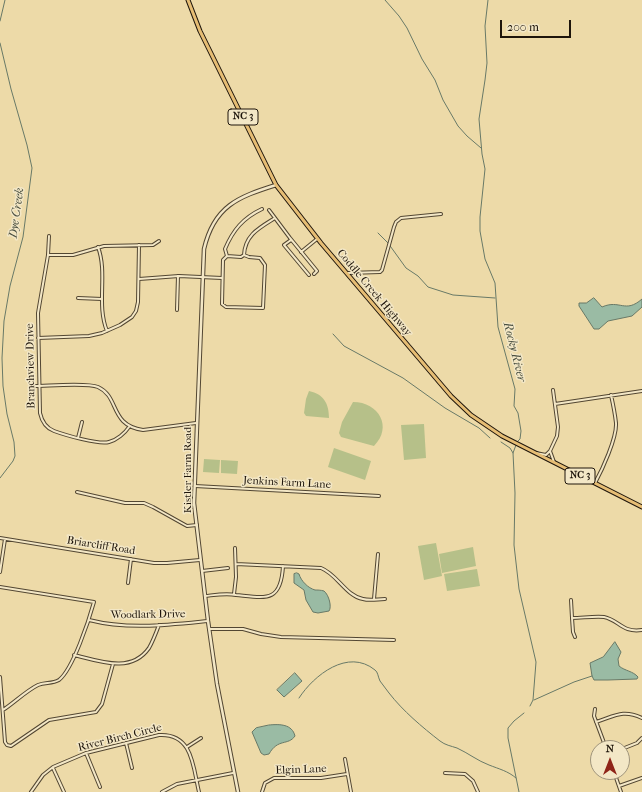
<!DOCTYPE html>
<style>
body{margin:0}
#map{position:relative;width:642px;height:792px;overflow:hidden;background:#eddaa8;font-family:"IM FELL French Canon",serif}
canvas{display:block}
.north{position:absolute;left:590px;top:740px;width:40px;height:40px;box-sizing:border-box;background:#f3e7c6;border:1px solid #9e937b;border-radius:50%;rotate:0deg;font-size:11px;font-weight:700;line-height:16px;text-align:center;color:#1e150b}
.north::after{content:'';display:block;margin:auto;width:14px;height:18px;background:#8f2418;clip-path:polygon(50% 0,100% 100%,50% 72%,0 100%)}
.scale{position:absolute;left:500px;top:20px;width:71px;height:18px;box-sizing:border-box;border:2px solid #1e150b;border-top:0;padding-left:5px;font-size:12px;line-height:14px;white-space:nowrap;color:#1e150b;-webkit-text-stroke:3px #f3e7c6;paint-order:stroke}
</style>
<div id="map">
<canvas width="642" height="792"></canvas>
<div class="north">N</div>
<div class="scale">200 m</div>
</div>
<script>
const ctx = document.querySelector('canvas').getContext('2d');
ctx.lineJoin = 'round';
function fill(path, color) { ctx.fillStyle = color; ctx.fill(path, 'evenodd'); }
function stroke(path, color, width, dash) { ctx.strokeStyle = color; ctx.lineWidth = width; ctx.lineCap = dash ? 'butt' : 'round'; ctx.setLineDash(dash || []); ctx.stroke(path); }
function write(font, color, halo, rows, align = 'center') {
  ctx.font = font + ' "IM FELL French Canon",serif'; ctx.lineWidth = 3; ctx.setLineDash([]); ctx.textBaseline = 'middle'; ctx.strokeStyle = halo; ctx.fillStyle = color; for (const [text, x, y, turn = 0] of rows) {
    ctx.save(); ctx.translate(x, y); ctx.rotate((+turn || 0) * Math.PI / 180); ctx.textAlign = isNaN(turn) ? turn : align; if (halo) ctx.strokeText(text, 0, 0); ctx.fillText(text, 0, 0); ctx.restore();
  }
}
const green = new Path2D(`
 M309,391C324,394 329,404 329,418L306,416L304,413L306,399Z
 M353,402C379,402 393,427 374,446L341,437L339,433L342,422Z
 M424,424L426,458L404,460L401,425Z
 M334,448L371,461L365,480L328,467Z
 M204,459L220,460L219,473L203,472Z
 M221,460L238,461L237,474L221,473Z
 M436,543L442,576L424,580L418,546Z
 M473,547L476,566L442,573L439,554Z
 M477,569L480,586L447,591L444,574Z`);
const water = new Path2D(`
 M594,298L602,307C620,299 625,314 642,299V307L632,316L608,321L599,329H594L579,306V303H586Z
 M297,573L299,574C301,581 308,588 315,590C317,590 321,590 324,591C329,595 332,607 329,611L318,613L313,612L306,600L304,590L294,583V574Z
 M615,642L621,652L618,659L619,666C625,671 633,671 638,677L637,679L608,680H594L592,676L590,663L603,657Z
 M295,673L302,681L284,697L277,690Z
 M269,725C280,724 292,724 295,736C288,746 278,738 269,754L264,755L261,753L252,732L256,728Z`);
const stream = new Path2D(`
 M385,0L399,16L407,28L422,59L435,80L443,100L458,126L467,136L481,148
 M488,0L485,26L487,63L485,80L479,119L482,154L485,169L480,217V231L485,259L495,283L498,327L515,389L514,406L518,413L521,431L520,439L517,442
 M0,21L5,0
 M0,43L11,89L27,145L32,168L23,237L10,286L4,321L2,358L3,386L7,414L14,442L15,456L13,461L0,478
 M378,233L388,243L406,268L418,276L428,287L453,295L495,298
 M333,334L344,346L403,378L445,408L479,428L490,438
 M501,442L510,448L513,453
 M516,445L513,453L515,493L514,545L519,589L536,662L533,700L530,706
 M299,698C314,675 348,648 375,670C378,672 378,677 380,681C383,685 386,689 389,693C403,711 422,727 440,741C445,745 451,746 457,748C468,753 478,761 489,765C499,769 508,771 516,778
 M534,700L574,682L592,676
 M519,792L508,738V728L514,721L524,713`);
const minor = new Path2D(`
 M275,218L290,238L317,271L314,274
 M49,236L48,255L38,313L40,413C42,422 46,428 54,431C65,435 99,445 109,442C117,440 125,433 129,427
 M291,240L284,245L309,275
 M98,247C108,274 96,304 107,331
 M301,252L317,239
 M48,255H73L104,246L153,245L159,241
 M244,255L249,257L260,258L265,265L263,308L226,307L222,304L223,260L227,256L241,257L244,255C245,235 259,228 275,218L269,210
 M227,256L225,249C233,230 243,218 262,209
 M348,273L380,272L382,270L394,227L396,222L401,218L441,214
 M139,279L179,276L222,278
 M78,298L102,299
 M177,310L178,276
 M38,338L89,336L102,333L120,325L132,317L136,311L138,302L139,245
 M33,386C48,386 87,382 98,387C120,397 109,425 143,430L196,423
 M555,404L642,391
 M78,438L82,422
 M550,451L557,436L558,427L553,390
 M536,453L546,455L550,451L554,462
 M595,483C602,470 617,438 616,423C615,414 613,404 611,395
 M195,486L379,496
 M77,492L125,503H144L153,507L187,526L197,525
 M0,538L154,563H167L200,560
 M236,564L321,568C337,574 346,596 363,599C370,601 378,599 385,599
 M202,571L228,568
 M0,572L5,539
 M128,583L131,559
 M0,587L94,602C89,620 73,669 59,680C52,684 45,682 38,685C26,691 15,702 3,710
 M234,594L236,577L235,548
 M205,596C215,595 226,593 236,595C266,598 281,603 283,566
 M374,599L378,554
 M571,600L572,618
 M89,620C128,630 168,625 208,621
 M209,629H243L261,634L281,637L394,640
 M575,637L573,632L572,618C582,618 594,616 604,617C619,620 622,633 642,630
 M74,655C99,661 131,674 149,648C153,641 156,633 159,625
 M0,677L5,742L7,745L11,746L49,720L96,712L102,704L113,664
 M595,709L594,716L606,748
 M596,722C615,716 623,709 642,718
 M126,743L132,768
 M187,747L201,738
 M622,749L637,743L642,738
 M86,753L100,787
 M345,759L351,792
 M53,768L64,792
 M614,772L621,792
 M445,773L465,774L473,781L478,792
 M619,786L642,778
 M31,792L43,775L53,767L86,753L159,735C193,733 193,767 199,792
 M162,792L177,784L233,773
 M262,792L265,783L274,778H321L347,774`);
const tertiary = new Path2D(`
 M238,792L217,684L208,621L194,503L204,249C214,206 238,197 276,185`);
const primary = new Path2D(`
 M188,0L200,31L276,185L321,243L451,396L471,415L502,436L642,507`);
const shields = [
 [243,117,30],
 [580,476,30]
];
const shieldNames = [
 ["NC 3",243,117],
 ["NC 3",580,476]
];
const streetNames = [
 ["Coddle Creek Highway",374,293,50],
 ["Branchview Drive",31,366,-91],
 ["Kistler Farm Road",188,470,-90],
 ["Jenkins Farm Lane",287,483,3],
 ["Briarcliff Road",101,546,9],
 ["Woodlark Drive",148,615,-1],
 ["River Birch Circle",120,738,-14],
 ["Elgin Lane",301,770,-2]
];
const waterNames = [
 ["Dye Creek",17,213,-82],
 ["Rocky River",514,352,76]
];
fill(green, '#b6c089');
fill(water, '#9abba4');
stroke(water, '#687967', 1);
stroke(stream, '#687967', 1);
stroke(minor, '#524632', 4);
stroke(tertiary, '#524632', 4.5);
stroke(primary, '#1e150b', 5);
stroke(minor, '#f3e7c6', 2);
stroke(tertiary, '#f3e7c6', 2.5);
stroke(primary, '#e6bd74', 3);
for (const [x, y, w] of shields) { const box = new Path2D(); box.roundRect(x - w / 2, y - 8, w, 16, 3); ctx.fillStyle = '#f3e7c6'; ctx.fill(box); stroke(box, '#1e150b', 1); }
write('bold 10px', '#1e150b', null, shieldNames);
write('11px', '#1e150b', '#f3e7c6', streetNames);
write('italic 12px', '#494f41', '#f3e7c6', waterNames);
</script>
